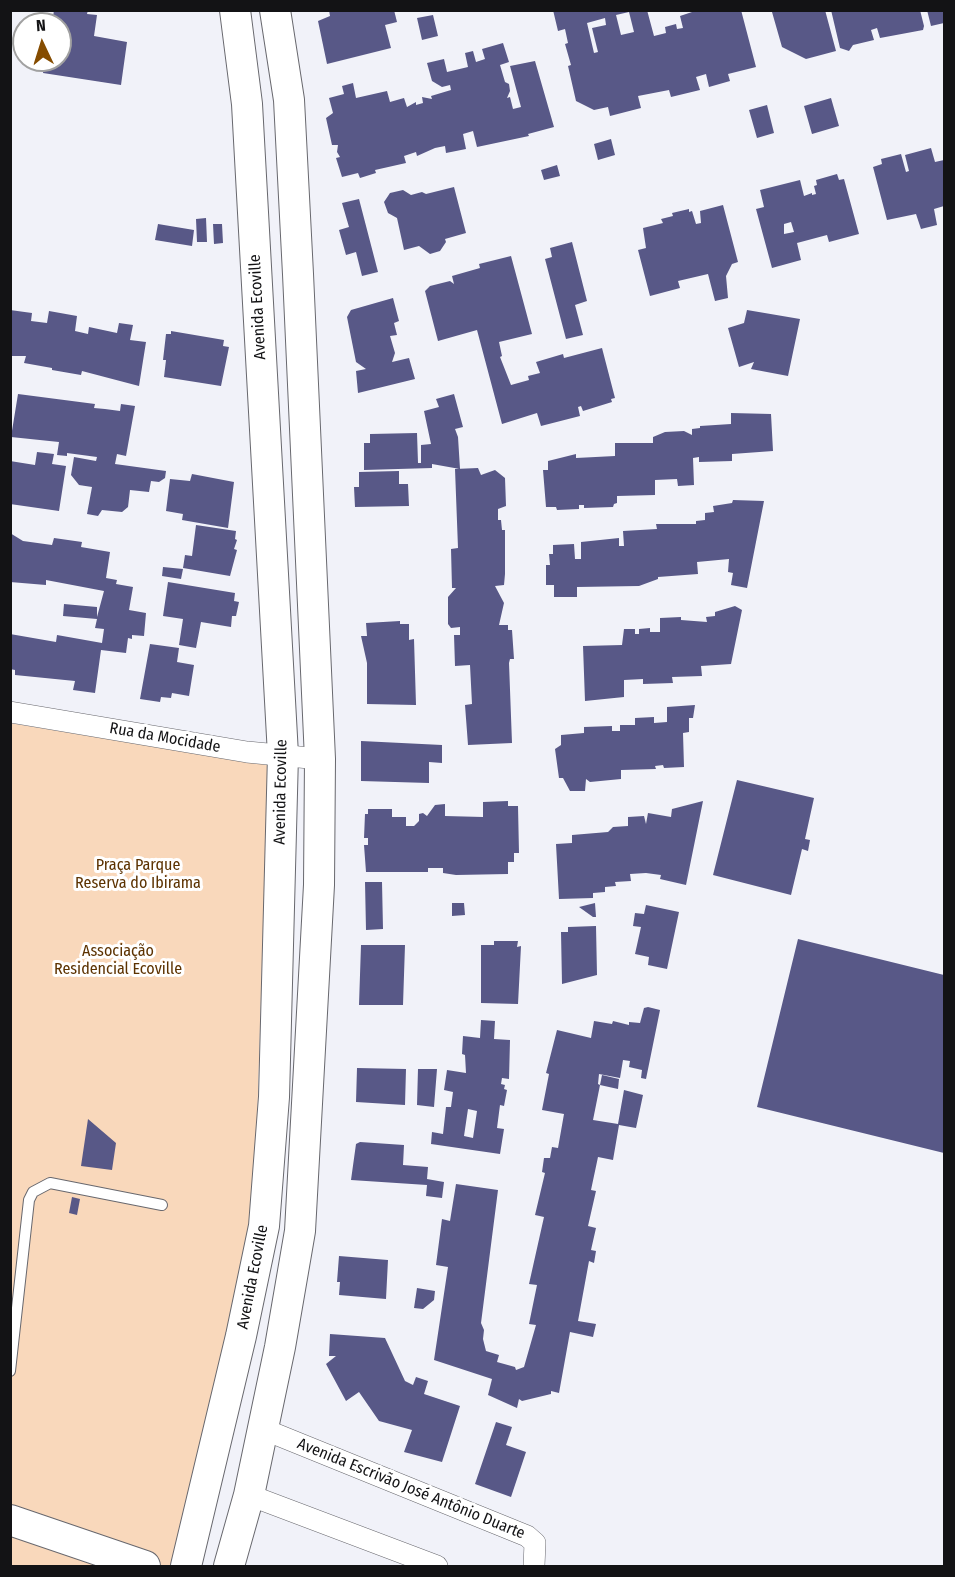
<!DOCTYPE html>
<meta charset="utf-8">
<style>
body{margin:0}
#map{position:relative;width:955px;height:1577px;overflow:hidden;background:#f1f2f9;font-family:"Fira Sans Condensed",sans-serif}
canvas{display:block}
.frame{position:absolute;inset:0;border:12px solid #131315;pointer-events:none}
.north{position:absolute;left:12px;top:12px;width:60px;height:60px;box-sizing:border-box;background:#fff;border:2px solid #a1a1a1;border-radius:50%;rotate:356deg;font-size:16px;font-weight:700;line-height:24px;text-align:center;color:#131315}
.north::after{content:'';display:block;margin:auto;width:21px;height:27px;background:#854c00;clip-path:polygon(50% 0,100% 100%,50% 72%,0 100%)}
</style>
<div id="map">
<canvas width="955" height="1577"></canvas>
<div class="frame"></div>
<div class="north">N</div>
</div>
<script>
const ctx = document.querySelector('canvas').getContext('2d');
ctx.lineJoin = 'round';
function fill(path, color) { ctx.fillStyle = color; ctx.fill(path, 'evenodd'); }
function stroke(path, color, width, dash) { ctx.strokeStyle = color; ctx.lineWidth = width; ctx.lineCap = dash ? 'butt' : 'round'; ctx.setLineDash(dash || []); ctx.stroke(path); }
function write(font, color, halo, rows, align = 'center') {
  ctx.font = font + ' "Fira Sans Condensed",sans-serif'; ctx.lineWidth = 6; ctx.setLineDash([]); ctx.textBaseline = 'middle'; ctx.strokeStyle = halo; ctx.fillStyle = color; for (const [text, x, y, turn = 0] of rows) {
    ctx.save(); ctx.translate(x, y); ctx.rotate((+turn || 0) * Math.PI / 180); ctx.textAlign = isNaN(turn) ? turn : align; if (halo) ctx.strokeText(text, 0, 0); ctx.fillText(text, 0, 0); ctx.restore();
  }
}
const green = new Path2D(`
 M10,723L268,765L254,1223L174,1566L11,1565Z`);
const building = new Path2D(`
 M54,10H88L87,14L97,15L94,36L127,42L121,85L43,73L45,60H60V24H52Z
 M329,10H394L397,22L385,25L391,48L327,64L318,21L330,16Z
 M553,10H647L654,36L666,33L665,27L676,24L677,29L683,28L680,16L698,10H741L756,67L728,74L730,81L709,87L706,74L696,77L700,90L671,97L669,90L638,96L641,108L610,116L608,107L594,110L576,101L568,66L571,65L565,44L568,43L565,29L558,31ZM629,12L634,32L621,35L616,15ZM605,18L606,25L592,28L598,52L594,53L587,23Z
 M776,10H825L836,51L806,59L782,47L772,12Z
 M831,10H920L924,26L923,30L880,38L877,28L871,30L874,40L853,45L849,51L840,48Z
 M927,10H944V23L931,26Z
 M433,15L438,36L422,40L417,18Z
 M503,43L509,62L500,65L505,82L509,84L510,91L507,98L510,97L513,109L521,107L510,66L535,61L554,127L528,134L529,136L477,147L473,131L463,134L466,149L446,153L445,146L435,148L417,156L416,152L404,156L406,163L375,170L376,173L360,178L358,173L342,177L336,158L340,157L337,152L338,145H332L326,118L333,113L329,98L344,94L342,86L353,83L356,98L387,91L390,102L404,98L407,107L416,102V105L423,103L422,97L432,99L431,96L451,90L450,85L442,87L432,81L427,63L444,59L447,72L468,67L465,53L473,51L476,62L485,59L482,49Z
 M831,98L839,126L812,134L804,106Z
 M767,105L774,133L757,138L749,110Z
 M611,139L615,155L598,160L594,144Z
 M931,148L935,162L944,160V206L934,209L937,225L921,229L916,214L887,220L873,167L882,164L881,159L901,154L906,172L909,171L905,155Z
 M557,165L560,176L544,180L541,170Z
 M837,174L839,180L844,179L859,234L829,242L827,235L797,243L801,260L772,268L756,209L764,207L760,190L800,180L804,196L812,193V195L816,194L814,186L817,185L816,180ZM791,222L794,232L784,234V224Z
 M454,187L466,233L445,239L446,242L440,251L430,254L419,246L404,250L397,218L388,213L384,202L390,193L403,190L411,195L422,192L426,194Z
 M359,199L378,272L362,276L356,252L346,255L339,230L349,227L342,203Z
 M723,205L738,262L732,264L726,276L728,298L715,301L708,274L678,281L680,288L650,296L638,250L646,248L643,228L663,223L661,219L673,216L672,213L689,209V212L692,211L696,224L701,223L700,211Z
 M206,218L207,242H197L196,219Z
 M158,224L194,230L192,246L155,240Z
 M213,224H222L223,243L214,244Z
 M572,242L587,301L575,305L583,335L566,339L545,259L552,257L550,248Z
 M511,256L532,334L499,342L502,356L500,357L511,385L529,380L528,376L540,373L536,362L563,354L564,358L602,348L615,398L611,399L612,402L583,411L581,406L578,407L580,416L541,426L537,413L502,424L477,330L438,341L425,291L430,286L450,281L454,284L452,276L480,268L479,264Z
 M393,298L399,321L394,323L397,335L390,336L395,353L392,362L409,358L415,379L358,393L356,371L366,369L356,362L347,317L351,310Z
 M10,310L32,313L31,321L47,323L49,311L77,316L75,331L88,334L89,327L117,333L119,323L133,325L130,340L146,342L139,386L82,371L81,375L52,370V368L24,363L26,356H10Z
 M747,310L800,319L788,376L751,369L754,362L739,367L728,328L744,323Z
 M171,331L224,340L223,346L229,347L221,386L164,377L166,360H163L166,334H171Z
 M18,394L95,404L94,408L105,409L120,411L121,404L135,406L126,456L117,454L115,464L166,471L165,478L159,482L151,481L149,492L130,490L128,507L122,512L102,510L98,516L87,514L92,487L79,485L71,475L74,457L96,461L97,457L67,453V456L57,455L59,442L11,437Z
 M454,394L463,427L455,429L458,437L460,469L432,464V468L364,470V443H370V434L417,433L418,463H421V445L431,444L424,411L439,407L436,399Z
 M731,413L771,414L773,451L732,454V461L699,462V457L693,458L694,485L678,486L677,479L655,480V495L617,496V503L614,504L613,507L584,508V505H579V509L557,510L556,507H546L543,470H548V461L576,454V458L615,456V443H653V437L665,432L684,431L692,435V429L700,428V426L731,424Z
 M37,452L54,454L52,464L66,466L59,511L10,504V461L35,465Z
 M478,468L481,475L495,470L505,478L506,506L498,509V520H501L502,530H505V574L504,585L495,586L504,603L499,625H508V630H512L514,659H510L509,663L512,743L468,745L465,705L472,704L470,665L455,666L454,635H460V627L451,628L448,624V597L456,588H452L451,549L458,548L455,469Z
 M399,471V484H408L409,506L355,507L354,487H359V472Z
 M192,474L234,482L228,528L182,520L183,514L166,511L170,479L190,481Z
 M733,500L764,501L747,588L731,585L733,573L728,572L729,559L697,562L698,574L658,577V579L639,586L577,587V597H554V585H546V565H550L549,554H553V545L574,544L575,559H581V542L619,538V546H624L623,531L657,529L656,524H696V521L705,520V513L714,512L713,506L732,503Z
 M196,525L236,531L235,539L237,540L234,549L237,550L230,576L183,568L185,555L192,556Z
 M10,533L23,541L52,545L54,538L82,542L81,547L110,552L106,578L117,580L116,584L133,587L129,610L146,613L144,636L132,635V639L128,638L126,653L101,650L95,693L73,690L75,681L15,675V670L10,669V634L56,642L57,635L102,643L104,629L95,628L97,619L63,616L64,604L97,607V617L104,591L46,580V585L10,582Z
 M163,567L183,569L181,579L162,576Z
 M168,582L235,593L234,601L239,602L236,616H232L231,627L201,622L196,648L179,645L183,619L163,616Z
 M735,606L742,610L731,664L701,666L702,676L672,677L673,683L643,684V679L624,680V697L585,701L583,646L622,645L624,629H635V634H639V629L650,628V632H660V618L681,617V620L707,622L706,617L715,616V612Z
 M400,621V624H409V640L414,639L416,705L367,704V663L361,636H367L366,623Z
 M150,644L179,648L177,662L194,665L189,696L172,693L171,698L161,697L160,702L140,699Z
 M695,705L693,718H689V732L683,733L684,767L664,768L663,765L655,766L656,769L621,770V779L590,782L586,779L585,791H570L563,778H559L555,749L561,745V735L584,733V727L612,726V731H620V725H635V718L654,717V723L667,722V707Z
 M361,741L442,745V763L429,762V783L361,781Z
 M737,780L814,798L805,839L810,840L808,851L802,849L791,895L713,875Z
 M508,801V806H518L519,853H514V862H508V874L456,875L443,873V868H428V872H366L364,845H368V838H364L365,814H368V809H392V817H406V826H414L419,821V814L423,813L427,816L435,805L445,804V816L483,817V802Z
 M703,801L686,885L660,879L661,875L646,873L630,874L631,881L615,882L616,886L605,887V892L593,893V898L559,899L556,844L572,843V835L608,832L613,827L628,826V817L644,816L646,824L648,813L671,817L672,809Z
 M365,882H382L383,929L366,930Z
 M452,903H464L465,915L452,916Z
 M595,903L596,917H593L579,907Z
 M646,905L679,912L667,969L648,965L649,957L635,954L641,927L633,926L635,913L644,914Z
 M596,926L597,975L562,984L561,932H568V927Z
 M798,939L944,975V1153L757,1107Z
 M494,941H518L517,947L521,946L518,1004L481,1003V945H494Z
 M361,945H405L403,1005H359Z
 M648,1007L660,1010L646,1079L641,1078L642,1070L629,1067L630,1061L623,1060L620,1078L599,1074L598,1084L600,1085L593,1120L618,1124L624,1090L643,1095L636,1128L619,1125L613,1160L598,1157L591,1190L596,1191L588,1226L596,1228L591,1250L596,1251L594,1263L589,1261L578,1321L596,1324L593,1337L570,1332L559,1393L551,1391V1394L522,1401L519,1399L517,1408L488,1395L492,1379L434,1360L448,1267L436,1265L442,1219L450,1221L456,1184L498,1190L481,1323L484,1330L483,1339L486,1351L499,1355L497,1362L515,1367L516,1370L524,1367L536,1325L529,1324L537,1285L529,1284L544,1217L535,1215L545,1173L542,1172L544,1158H550L552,1147L558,1148L564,1114L542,1110L549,1074L546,1073L557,1030L591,1038L594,1021L612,1024L613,1021L629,1025V1022L640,1023L644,1008Z
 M481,1020L495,1021L494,1039L510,1040L509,1079L502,1078L501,1084L505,1085L504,1089L507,1090L504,1106L500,1105L497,1128L504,1129L500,1154L431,1144L432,1132L443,1134L446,1107H451L453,1092L444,1090L447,1070L466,1073L465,1055L462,1054L463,1036L480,1038ZM468,1109L477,1111L473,1138L464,1136Z
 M357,1068L406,1069L405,1105L356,1102Z
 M418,1069H437L434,1107L417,1105Z
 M602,1075L619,1079L618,1089L600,1085Z
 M88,1119L116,1143L112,1170L81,1166Z
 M360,1142L404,1145L403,1165L428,1167L427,1179L444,1182L442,1198L426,1196L427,1185L351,1180L356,1144Z
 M72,1197L80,1199L77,1215L69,1213Z
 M339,1256L388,1260L386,1299L339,1295L340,1282H337Z
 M417,1288L435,1291L434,1300L423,1309L414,1308Z
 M330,1334L385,1338L405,1381L413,1385L416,1377L428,1381L424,1394L460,1406L442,1462L404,1452L412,1430L379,1421L359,1392L346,1401L326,1364L336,1356H329Z
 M496,1422L512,1427L506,1445L526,1452L511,1497L475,1484Z`);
const lane = new Path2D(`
 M10,1371L29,1200L33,1192L50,1183L162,1205`);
const street = new Path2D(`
 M10,712L247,752L320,759
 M263,1429L527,1536L535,1543L534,1566
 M249,1495L437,1566`);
const secondary = new Path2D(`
 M10,1520L145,1566
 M186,1566L241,1336L264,1226L274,1097L283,755L247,104L235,10
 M229,1566L249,1495L280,1347L300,1231L319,885L320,759L298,274L289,100L275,10`);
const streetNames = [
 ["Avenida Ecoville",258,307,-93],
 ["Rua da Mocidade",165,738,10],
 ["Avenida Ecoville",281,792,-89],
 ["Avenida Ecoville",253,1277,-79],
 ["Avenida Escrivão José Antônio Duarte",411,1489,22]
];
const parkNames = [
 ["Praça Parque",138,866],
 ["Reserva do Ibirama",138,884],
 ["Associação",118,952],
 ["Residencial Ecoville",118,970]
];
fill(green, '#f9d8bb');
fill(building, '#585887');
stroke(lane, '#68686e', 12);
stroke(street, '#68686e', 22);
stroke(secondary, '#68686e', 32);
stroke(lane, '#fff', 10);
stroke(street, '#fff', 21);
stroke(secondary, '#fff', 30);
write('16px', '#131315', '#fff', streetNames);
write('16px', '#5c3200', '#fff', parkNames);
</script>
